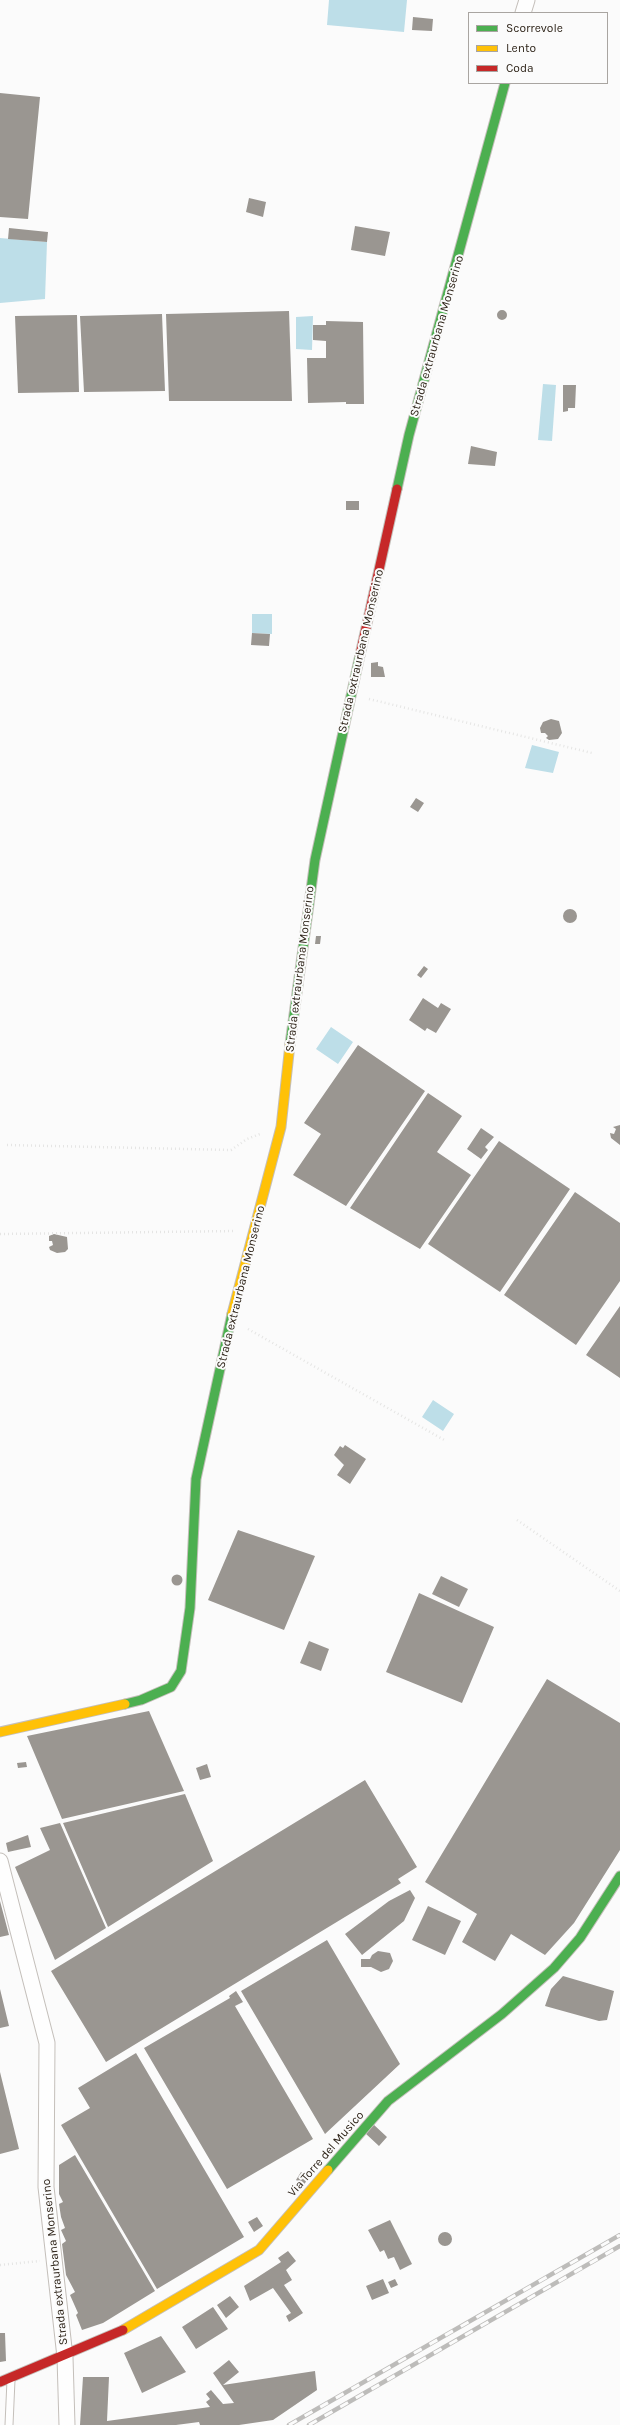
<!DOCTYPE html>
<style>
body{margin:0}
#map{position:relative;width:620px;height:2425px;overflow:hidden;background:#fbfbfb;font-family:Karla,sans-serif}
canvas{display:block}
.legend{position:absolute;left:468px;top:12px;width:140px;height:72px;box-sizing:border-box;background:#fbfbfb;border:1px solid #a9a5a1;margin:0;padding:5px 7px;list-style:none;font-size:12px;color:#2e2419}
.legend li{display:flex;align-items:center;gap:8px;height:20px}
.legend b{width:20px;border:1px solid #a9a5a1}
</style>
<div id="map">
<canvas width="620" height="2425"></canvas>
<ul class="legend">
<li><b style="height:5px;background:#4caf50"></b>Scorrevole</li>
<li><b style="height:5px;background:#ffc107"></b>Lento</li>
<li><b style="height:5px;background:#c62828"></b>Coda</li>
</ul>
</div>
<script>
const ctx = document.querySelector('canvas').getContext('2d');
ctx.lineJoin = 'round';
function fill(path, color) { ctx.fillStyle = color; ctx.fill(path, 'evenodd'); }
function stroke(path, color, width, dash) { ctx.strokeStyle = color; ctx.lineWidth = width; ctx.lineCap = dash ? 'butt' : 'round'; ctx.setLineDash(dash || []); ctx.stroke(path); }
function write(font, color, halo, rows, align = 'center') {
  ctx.font = font + ' Karla,sans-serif'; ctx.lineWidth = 4; ctx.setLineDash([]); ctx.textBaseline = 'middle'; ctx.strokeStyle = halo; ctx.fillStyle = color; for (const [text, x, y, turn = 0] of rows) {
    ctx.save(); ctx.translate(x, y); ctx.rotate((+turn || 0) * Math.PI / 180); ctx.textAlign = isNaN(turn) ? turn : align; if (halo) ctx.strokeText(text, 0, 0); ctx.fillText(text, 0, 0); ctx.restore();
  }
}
const water = new Path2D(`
 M329,0H407L404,32L327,25Z
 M0,238L47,242L45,299L0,303Z
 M313,316L312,350L296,349V317Z
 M543,384L556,385L552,441L538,440Z
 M252,614H272V634L252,633Z
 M532,745L559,752L553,773L525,768Z
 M331,1027L353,1042L338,1064L316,1049Z
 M433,1400L454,1414L443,1431L422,1417Z`);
const building = new Path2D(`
 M413,17L433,19L432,31L412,30Z
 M0,93L40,97L28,219L0,217Z
 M249,198L266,202L263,217L246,212Z
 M355,226L390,232L385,256L351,250Z
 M9,228L48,232L47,242L8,239Z
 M497 315a5 5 0 1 1 10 0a5 5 0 1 1-10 0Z
 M289,311L292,401H169L166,314Z
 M162,314L165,391L84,392L80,316Z
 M77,315L79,392L18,393L15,316Z
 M326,321L363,322L364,404H346V402L308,403L307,358H326V341L313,340V325H326Z
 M563,385H576L575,408H568V411L563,412Z
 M471,446L497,452L495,466L468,464Z
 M346,501H359V510H346Z
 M252,633L270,634L269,646L251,645Z
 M378,662V666L383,667L385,677H371V663Z
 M551,719L559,721L562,733L558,739L549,740L546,738L548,736L545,733H541L540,728L543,722Z
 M416,798L424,803L418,812L410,807Z
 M563 916a7 7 0 1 1 14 0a7 7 0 1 1-14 0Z
 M316,936H321L320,944H315Z
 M424,966L428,969L421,978L417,975Z
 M423,998L438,1008L441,1003L451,1009L436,1033L427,1028L425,1031L409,1020Z
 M358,1045L425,1091L346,1206L293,1175L321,1134L304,1123Z
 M428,1093L462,1116L437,1152L471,1175L420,1249L350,1208Z
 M620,1125V1145L611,1138L610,1133L614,1134L616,1129L613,1127Z
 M481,1128L494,1137L485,1147L488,1150L481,1159L467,1149Z
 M499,1141L570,1189L500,1292L428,1244Z
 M575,1192L620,1223V1281L576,1345L504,1295Z
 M54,1234L67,1237L68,1249L65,1252L57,1253L50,1250L49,1247L53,1245L52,1241H49V1236Z
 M620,1306V1378L586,1355Z
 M345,1445L366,1459L350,1484L337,1475L344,1465L334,1455L340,1446L343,1448Z
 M238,1530L315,1556L284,1630L208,1600Z
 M171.5 1580a5.5 5.5 0 1 1 11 0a5.5 5.5 0 1 1-11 0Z
 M441,1576L468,1589L459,1607L432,1594Z
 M419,1593L494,1627L462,1703L386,1672Z
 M309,1641L329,1649L321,1671L300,1663Z
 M547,1679L620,1723V1850L574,1923L545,1955L511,1934L495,1961L462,1942L477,1914L425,1882Z
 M149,1711L184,1791L62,1819L27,1736Z
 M26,1762L27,1767L18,1768L17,1763Z
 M207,1764L211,1777L200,1780L196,1768Z
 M365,1780L417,1867L398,1879L401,1883L106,2062L51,1971Z
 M185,1794L213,1861L108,1927L63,1823Z
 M60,1823L106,1928L55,1960L15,1867L50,1850L40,1828Z
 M28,1835L31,1847L8,1852L6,1843Z
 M410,1890L415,1898L404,1921L362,1955L345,1934L389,1901Z
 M0,1901L9,1935L0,1937Z
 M428,1906L461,1921L445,1955L412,1940Z
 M327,1940L400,2064L325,2134L241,1991Z
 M378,1951L390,1953L393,1961L389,1969L381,1972L371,1967H361V1959H370L372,1955Z
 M563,1976L614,1991L607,2020L599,2021L545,2006L551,1989Z
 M0,1989L9,2026L0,2028Z
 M236,1991L243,2002L235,2006L313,2139L227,2189L144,2048L230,1998L229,1996Z
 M136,2053L244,2237L157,2289L61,2125L90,2108L78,2088Z
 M0,2072L19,2149L0,2154Z
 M373,2124L387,2137L379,2146L365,2133Z
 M75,2155L155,2291L103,2323L82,2330L76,2315L78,2313L70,2295L75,2292L66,2275L62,2244L66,2241L61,2230L65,2228L61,2217L59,2204L63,2202L59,2194V2165Z
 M301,2172L309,2176L304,2185L296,2180Z
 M257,2217L263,2226L254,2232L248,2222Z
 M390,2220L412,2264L400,2270L394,2257L388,2259L384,2250L380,2252L368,2230Z
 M438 2239a7 7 0 1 1 14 0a7 7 0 1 1-14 0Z
 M288,2251L296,2261L286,2270L292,2280L284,2285L303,2313L289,2322L286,2316L291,2313L273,2288L250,2301L244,2286L281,2262L278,2258Z
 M383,2279L389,2293L372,2300L366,2286Z
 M395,2279L398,2285L391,2288L388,2282Z
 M230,2296L239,2307L226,2318L217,2305Z
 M213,2307L228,2329L196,2349L182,2327Z
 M0,2333H5L6,2361L0,2362Z
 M161,2336L186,2372L142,2393L124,2353Z
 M229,2360L239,2372L223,2385L315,2371L317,2390L273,2420L239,2425H200L199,2422L176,2425H80L83,2377H109L107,2421L210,2407L206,2402L210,2399L206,2394L211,2390L223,2404L234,2403L213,2373Z`);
const path = new Path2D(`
 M369,699L592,753
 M7,1145L231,1150L247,1139L260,1134
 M0,1234L236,1231
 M248,1329L446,1441
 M517,1520L620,1591
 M0,2265L40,2261`);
const lane = new Path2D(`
 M9,2425L11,2380`);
const street = new Path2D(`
 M523,13L527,0
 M0,1861L47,2043L46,2187L65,2357L67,2425`);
const fast = new Path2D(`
 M397,489L409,435L505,83
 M290,1044L315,860L360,655
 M125,1704L141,1700L171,1687L181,1671L190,1608L196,1479L232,1314
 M328,2170L388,2101L502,2014L554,1968L580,1938L620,1876`);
const slow = new Path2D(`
 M232,1314L281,1127L290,1044
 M0,1732L125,1704
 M123,2330L259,2250L328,2170`);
const jam = new Path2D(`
 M360,655L397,489
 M0,2382L123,2330`);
const rail = new Path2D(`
 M289,2425L620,2235
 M309,2425L620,2246`);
const streetNames = [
 ["Strada extraurbana Monserino",437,336,-74],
 ["Strada extraurbana Monserino",361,651,-77],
 ["Strada extraurbana Monserino",300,969,-83],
 ["Strada extraurbana Monserino",241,1287,-76],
 ["Via Torre del Musico",326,2154,-49],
 ["Strada extraurbana Monserino",55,2262,-96]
];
fill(water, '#bddee8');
fill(building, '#9a9691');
stroke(lane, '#c4bfba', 9);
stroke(street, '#c4bfba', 17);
stroke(fast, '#c4bfba', 11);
stroke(slow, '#c4bfba', 11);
stroke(jam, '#c4bfba', 11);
stroke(path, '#e5e5e4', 2.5, [1, 3]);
stroke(lane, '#fefefe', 7);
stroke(street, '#fefefe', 15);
stroke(fast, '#4caf50', 9);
stroke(slow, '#ffc107', 9);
stroke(jam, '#c62828', 9);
stroke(rail, '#bdbcba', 4.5);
stroke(rail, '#fbfbfb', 3, [9]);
write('12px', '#2e2419', '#fbfbfb', streetNames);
</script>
